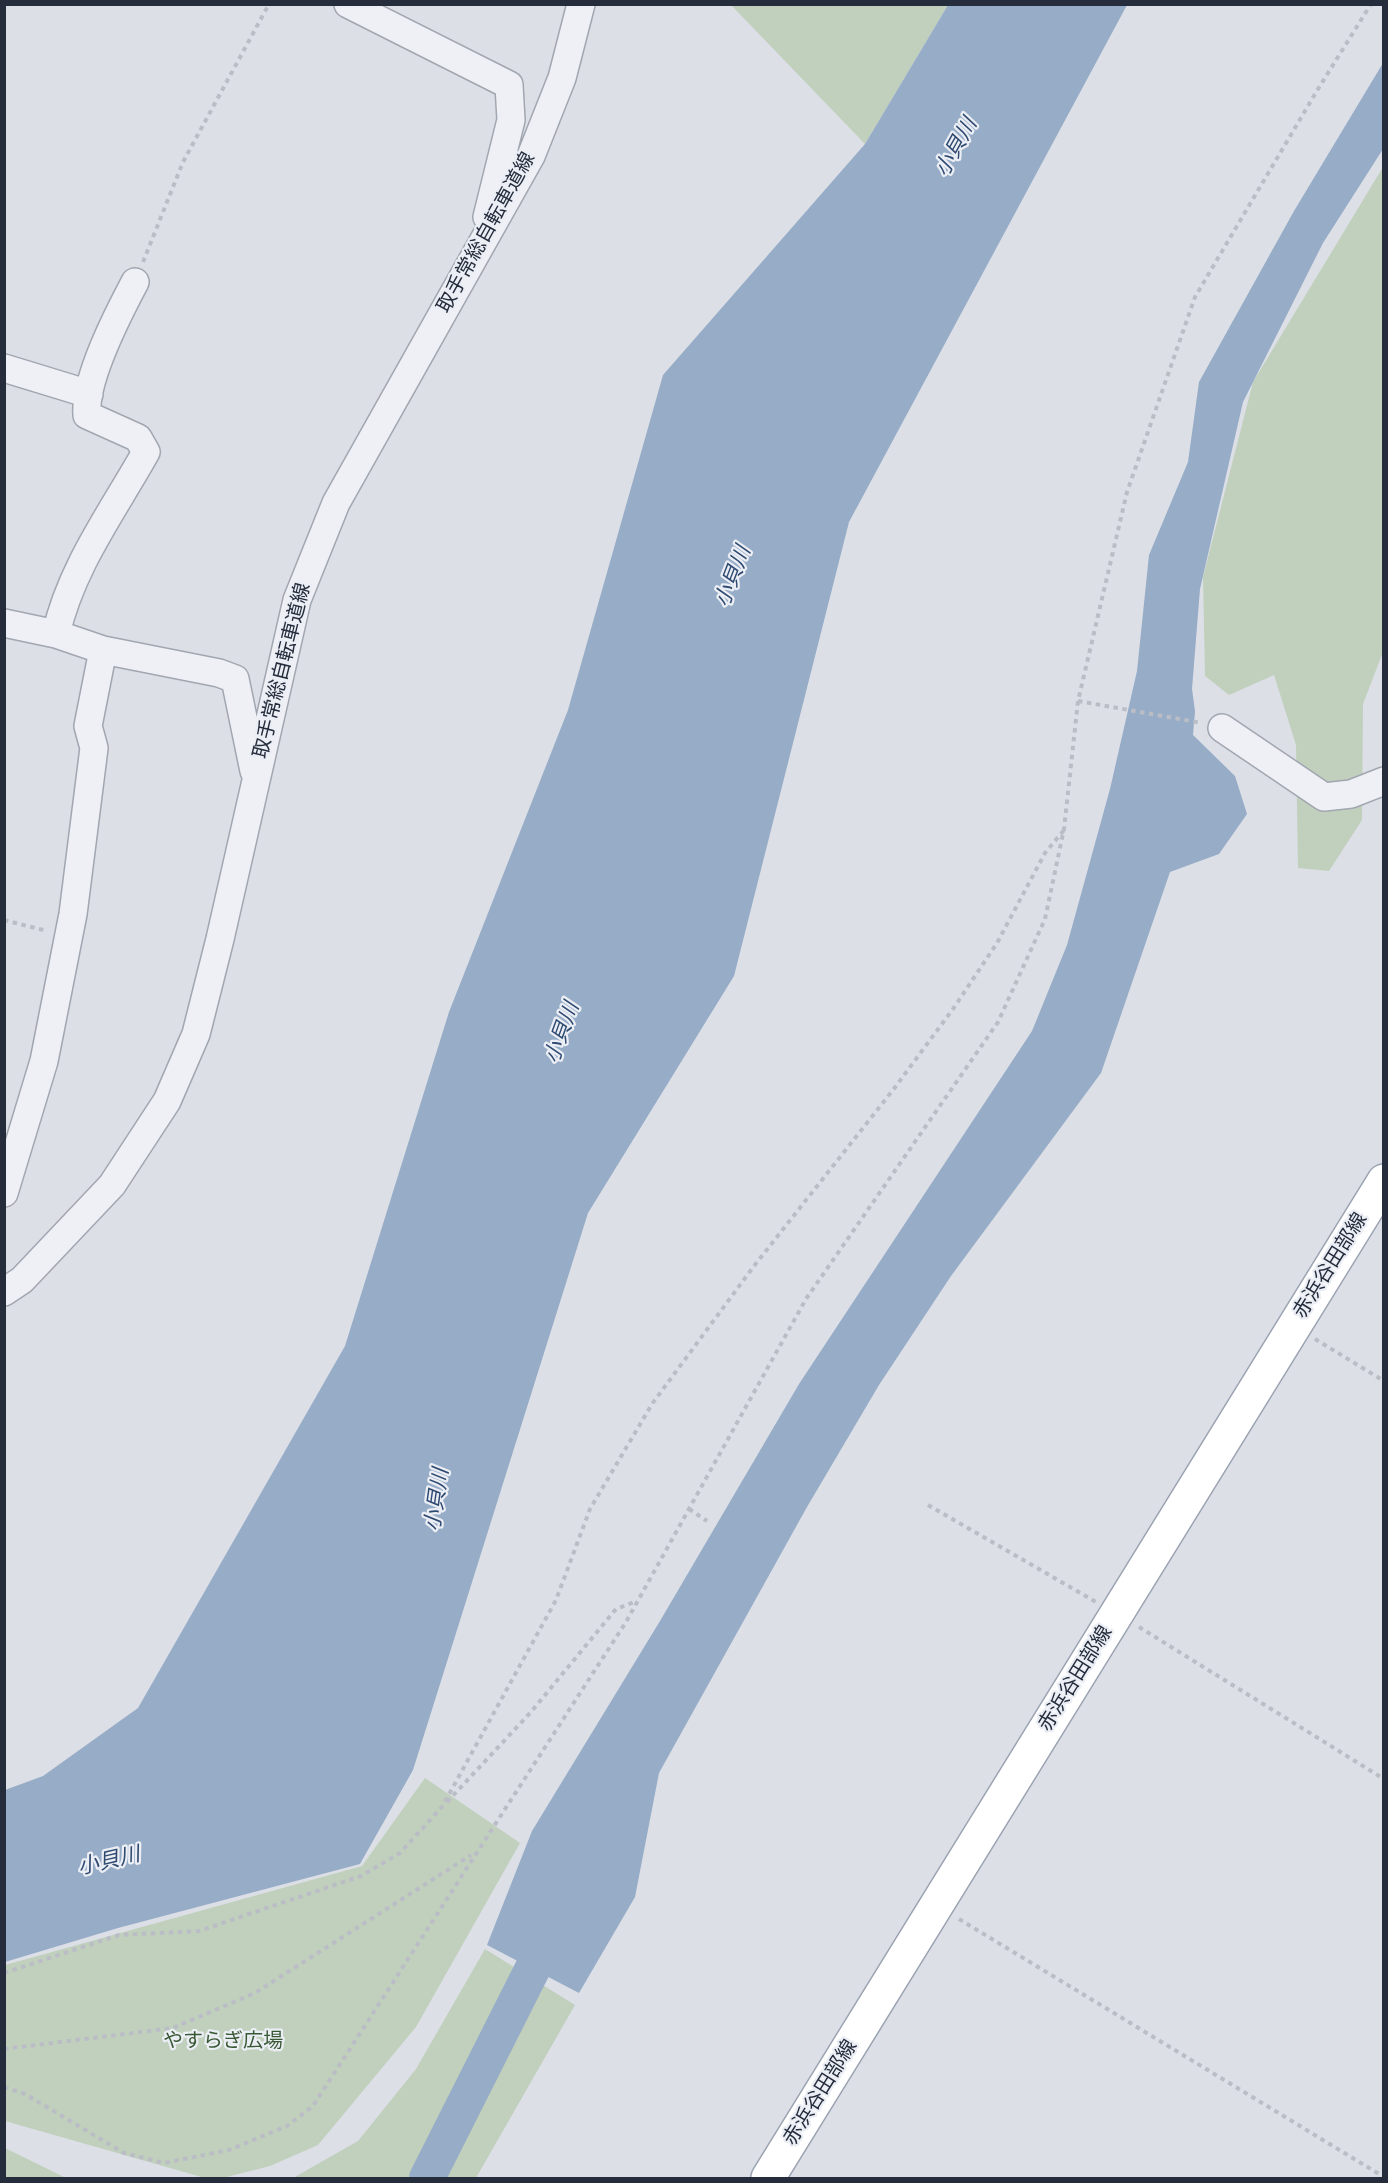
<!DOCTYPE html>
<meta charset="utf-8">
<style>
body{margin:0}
#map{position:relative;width:1388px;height:2183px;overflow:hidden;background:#dcdfe6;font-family:Roboto,sans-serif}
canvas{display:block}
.frame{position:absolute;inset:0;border:6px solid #252d3d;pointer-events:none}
</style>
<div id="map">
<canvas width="1388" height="2183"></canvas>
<div class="frame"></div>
</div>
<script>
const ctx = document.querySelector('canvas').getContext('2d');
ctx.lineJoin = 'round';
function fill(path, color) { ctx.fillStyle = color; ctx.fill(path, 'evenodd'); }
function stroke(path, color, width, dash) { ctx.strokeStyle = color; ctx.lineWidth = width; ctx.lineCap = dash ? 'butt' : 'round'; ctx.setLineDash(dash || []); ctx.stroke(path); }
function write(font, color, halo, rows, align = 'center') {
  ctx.font = font + ' Roboto,"Noto Sans JP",sans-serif'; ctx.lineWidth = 4.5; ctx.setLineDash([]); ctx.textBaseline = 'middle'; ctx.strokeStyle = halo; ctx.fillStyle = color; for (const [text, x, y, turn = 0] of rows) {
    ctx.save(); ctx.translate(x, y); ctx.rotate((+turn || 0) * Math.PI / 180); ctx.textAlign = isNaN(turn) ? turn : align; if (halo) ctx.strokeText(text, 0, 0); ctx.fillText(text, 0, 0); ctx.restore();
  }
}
const green = new Path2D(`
 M731,5H948L865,144Z
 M1383,167V652L1363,704L1362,820L1329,871L1298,868L1296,745L1274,675L1229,695L1205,676L1203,577L1253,382Z
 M425,1778L520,1843L416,2027L318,2145L270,2166L223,2178H205L5,2121V1965L362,1866Z
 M485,1949L575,2005L476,2178H293L358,2141L416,2069Z
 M5,2148L66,2178H5Z`);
const water = new Path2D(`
 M948,5H1127L849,522L734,976L588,1213L413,1770L360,1864L118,1928L5,1962V1790L43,1776L138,1708L345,1346L449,1012L568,710L663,375L865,144Z
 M1383,63V149L1323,243L1243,402L1200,589L1192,689L1195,711L1193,735L1235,776L1247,814L1219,854L1170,872L1101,1073L951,1276L879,1385L807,1507L659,1773L635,1897L579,1993L487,1945L532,1831L660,1621L799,1384L1032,1031L1067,945L1110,789L1137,671L1149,555L1188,462L1199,382L1294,211Z`);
const river = new Path2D(`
 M427,2178L537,1960L551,1923`);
const path = new Path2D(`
 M143,262L183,162L269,4
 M1078,701L1202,723
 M4,920L47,931
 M1315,1339L1384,1381
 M928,1505L1096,1602
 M689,1509L707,1521
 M1139,1627L1384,1779
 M447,1802L531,1712L616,1609L637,1601
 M959,1919L1384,2177
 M4,1973L119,1935L199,1931L361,1876L400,1853L442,1807L556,1600L590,1509L652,1404L754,1266L893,1090L953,1009L997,943L1045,853L1064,830
 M4,2049L173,2028L255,1993L471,1855
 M4,2087L25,2094L124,2153L164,2163L229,2150L287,2126L313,2106L626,1622L806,1299L998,1022L1045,919L1064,829L1078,701L1127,492L1195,297L1318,89L1371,4`);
const minor = new Path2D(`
 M348,4L509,85L511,120L487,217
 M4,368L89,394
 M4,623L56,634L103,650L219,673L235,679L254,771
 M56,634C71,567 113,511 146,452L138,438L87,415C84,380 118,314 135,282
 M1222,728L1324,797L1351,794L1384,781
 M4,1193L44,1061L73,914L94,748L88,726L103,650
 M4,1292L22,1280L112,1185L167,1101L196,1034L220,939L297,600L336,503L531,156L562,78L581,4`);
const major = new Path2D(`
 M768,2178L1384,1181`);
const streetNames = [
 ["取手常総自転車道線",487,233,-61],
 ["取手常総自転車道線",283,671,-76],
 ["赤浜谷田部線",1331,1266,-58],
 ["赤浜谷田部線",1076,1679,-58],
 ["赤浜谷田部線",821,2093,-58]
];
const parkNames = [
 ["やすらぎ広場",223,2042]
];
const waterNames = [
 ["小貝川",957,148,-61],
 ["小貝川",734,577,-69],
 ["小貝川",563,1033,-70],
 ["小貝川",438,1500,-82],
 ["小貝川",109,1862,-13]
];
fill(green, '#c1d0bd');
fill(water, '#96acc7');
stroke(river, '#96acc7', 36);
stroke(minor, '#a1a6b0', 30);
stroke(major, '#9ba3b2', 36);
stroke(path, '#babdc5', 4, [4.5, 4.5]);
stroke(minor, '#eef0f5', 27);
stroke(major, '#fff', 33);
write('20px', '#252d3d', '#ebeef4', streetNames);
write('20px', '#385833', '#ebeef4', parkNames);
write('italic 21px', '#2f4a71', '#ebeef4', waterNames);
</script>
